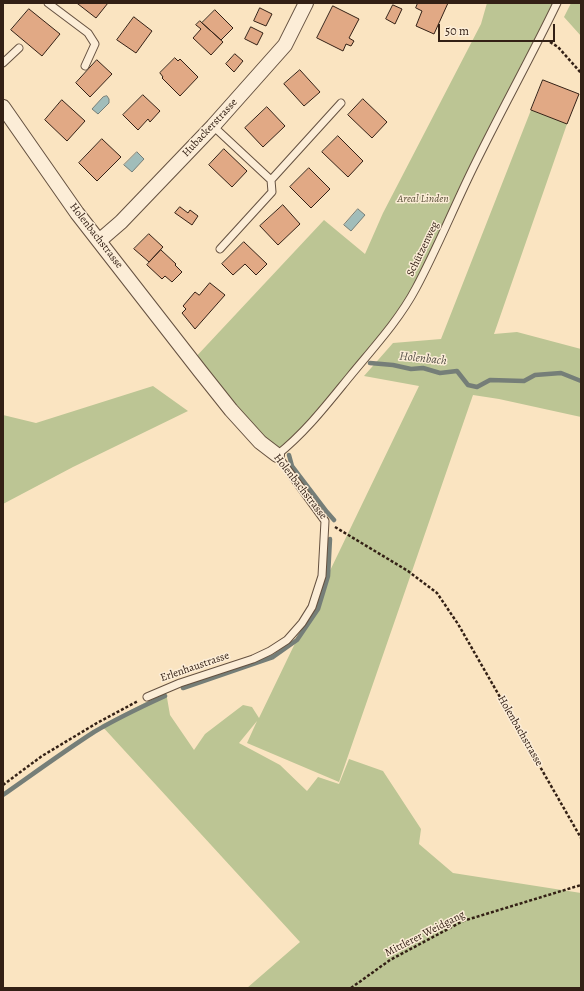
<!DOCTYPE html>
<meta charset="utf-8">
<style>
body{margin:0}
#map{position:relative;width:584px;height:991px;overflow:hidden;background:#fae4c1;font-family:Alegreya,serif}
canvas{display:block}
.frame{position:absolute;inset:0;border:4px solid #332015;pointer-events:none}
.scale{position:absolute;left:438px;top:24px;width:117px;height:18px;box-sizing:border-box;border:2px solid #332015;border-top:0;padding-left:5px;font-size:12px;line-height:14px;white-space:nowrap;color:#332015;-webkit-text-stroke:3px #fcedd7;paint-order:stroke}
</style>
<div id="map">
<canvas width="584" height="991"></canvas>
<div class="frame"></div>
<div class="scale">50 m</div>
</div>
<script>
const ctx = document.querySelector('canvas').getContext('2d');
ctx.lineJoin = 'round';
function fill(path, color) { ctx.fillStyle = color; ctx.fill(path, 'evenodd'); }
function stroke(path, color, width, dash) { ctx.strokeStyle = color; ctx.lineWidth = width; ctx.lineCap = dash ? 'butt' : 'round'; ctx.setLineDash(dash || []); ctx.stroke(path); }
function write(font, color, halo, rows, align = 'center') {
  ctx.font = font + ' Alegreya,serif'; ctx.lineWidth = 3; ctx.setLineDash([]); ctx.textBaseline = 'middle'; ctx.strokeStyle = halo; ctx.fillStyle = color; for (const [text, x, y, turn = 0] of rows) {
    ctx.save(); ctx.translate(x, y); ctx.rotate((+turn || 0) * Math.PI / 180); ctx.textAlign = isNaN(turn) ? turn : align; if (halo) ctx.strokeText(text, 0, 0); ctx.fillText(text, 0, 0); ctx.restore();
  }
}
const green = new Path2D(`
 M487,3H554L472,162L435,241L430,238L438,243L403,308L319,414L277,455L192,361L324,220L365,254L383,213L481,24Z
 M571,3H581V36L564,17Z
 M531,110L567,124L494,334L517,332L581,349V417L499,399L473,395L339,782L247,743L257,721L239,743L280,765L307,791L318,777L339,784L349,759L383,771L421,829L419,844L453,873L581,893V988H247L300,942L101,725L166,692L170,715L194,750L205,734L243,705L252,707L259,718L419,386L364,376L393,343L441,339Z
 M153,386L188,411L73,467L3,504V415L36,423Z`);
const water = new Path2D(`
 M107,96L109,99V103L98,114L92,109L103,97Z
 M137,152L144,159L132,172L124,165Z
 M358,209L365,215L351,231L344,225Z`);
const stream = new Path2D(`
 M370,363L393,365L411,369L423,368L440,373L457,371L468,385L477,387L490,380L524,381L535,375L561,373L581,381
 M289,455L292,466L327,512L334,520
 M183,688L273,657L297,640L318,609L328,576L330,539
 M3,795C33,774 63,752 94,732C116,719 141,707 165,696`);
const building = new Path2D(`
 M79,3H108L96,18L78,4Z
 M418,3H448L434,34L416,26L422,11L416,8Z
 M393,5L402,9L395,24L386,19Z
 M333,6L359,19L349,38L354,41L351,46L346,44L343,51L317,38Z
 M260,8L272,14L266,26L254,21Z
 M29,9L60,34L42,56L11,30Z
 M215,10L233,28L221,40L202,23Z
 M134,17L152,31L136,53L117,40Z
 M200,21L223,42L211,55L193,38L201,29L196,25Z
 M251,27L263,33L257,45L245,39Z
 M235,54L243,61L234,72L226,64Z
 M175,58L178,61L180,59L198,77L180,96L162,78L163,77L160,73Z
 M97,60L112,74L90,97L76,83Z
 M300,70L320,92L304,106L284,84Z
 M543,80L579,94L567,124L531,110Z
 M143,95L160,111L150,122L148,119L138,130L123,115Z
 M363,99L387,122L372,138L348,115Z
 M62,100L85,121L67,141L45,120Z
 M267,107L285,126L263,147L245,128Z
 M338,136L363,161L348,177L322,152Z
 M102,139L121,157L97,181L79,163Z
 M224,149L247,171L232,187L209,165Z
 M309,168L330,189L311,208L290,187Z
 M283,205L300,224L278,245L260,226Z
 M180,207L188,213L190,210L198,216L192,225L175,213Z
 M149,234L163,247L149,262L134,249Z
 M244,242L267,264L256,275L245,264L233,275L222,264Z
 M161,250L176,264L175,265L182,272L172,282L165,276L162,279L147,265Z
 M210,283L225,295L195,329L182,313L186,309L183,306L195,292L199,295Z`);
const path = new Path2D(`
 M550,42L558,47L581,73
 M335,527L408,571L437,593L458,624L581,838
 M3,785L42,756L97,723L138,701
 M351,988L390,960L463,921L581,885`);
const service = new Path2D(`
 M48,3L88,33L95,44L85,66
 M3,63L19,48
 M213,126L271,180L341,103
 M220,249L272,192L271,180
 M147,697L180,683L253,659L270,651L287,640L302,623L312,607L322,576L325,521L277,455C306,432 328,403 351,375C374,347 399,320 416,288C438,247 455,204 476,162C502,109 531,57 557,3`);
const minor = new Path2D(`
 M3,107L77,213L200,371L231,410L260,442L277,455
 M99,241L121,222L213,126L285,45L306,3`);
const streetNames = [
 ["Hubackerstrasse",210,128,-47],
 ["Holenbachstrasse",96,236,52],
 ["Schützenweg",423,249,-64],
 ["Holenbachstrasse",300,487,52],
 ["Erlenhaustrasse",195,667,-19],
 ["Holenbachstrasse",520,731,60],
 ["Mittlerer Weidgang",425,934,-27]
];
const parkNames = [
 ["Areal Linden",423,199]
];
const waterNames = [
 ["Holenbach",423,359,6]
];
fill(green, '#bcc594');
fill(water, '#a1bdba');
stroke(water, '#757e78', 1);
stroke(stream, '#757e78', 4.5);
fill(building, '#e1a985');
stroke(building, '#332015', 1);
stroke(service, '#655140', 9);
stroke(minor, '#655140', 16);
stroke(path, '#332015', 2.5, [3, 2]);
stroke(service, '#fcedd7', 7);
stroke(minor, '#fcedd7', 14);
write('11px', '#332015', '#fcedd7', streetNames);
write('italic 11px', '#5c523b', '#fcedd7', parkNames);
write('italic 12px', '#544f47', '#fcedd7', waterNames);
</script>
